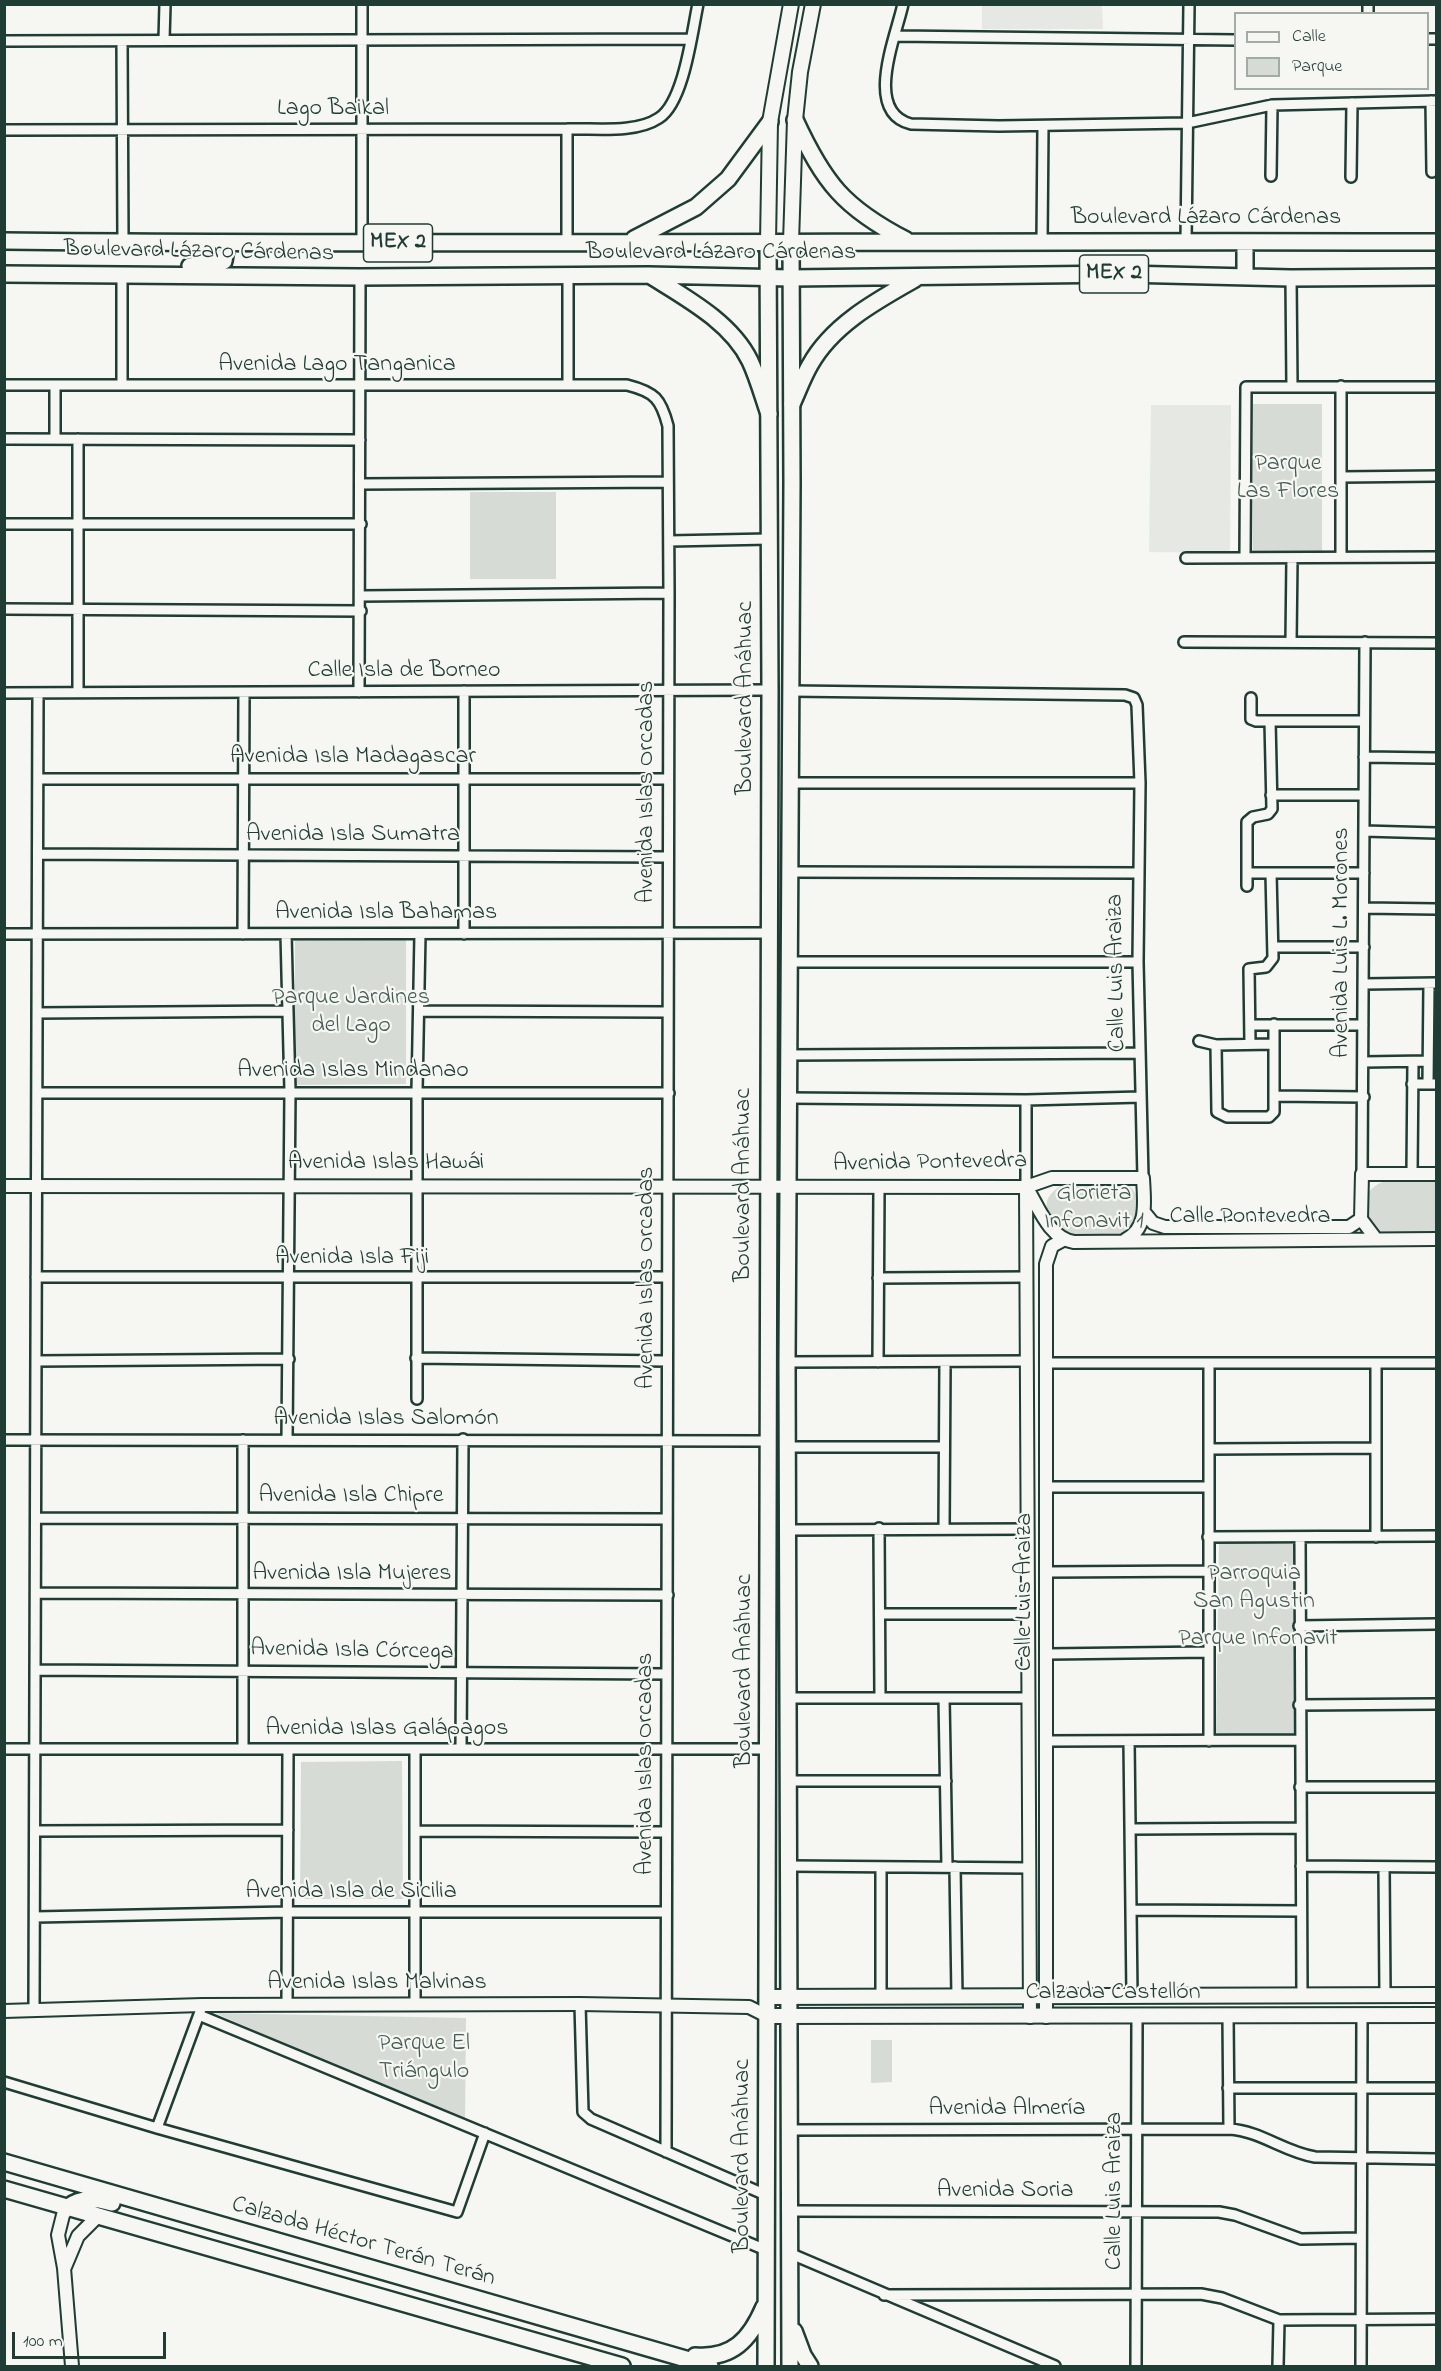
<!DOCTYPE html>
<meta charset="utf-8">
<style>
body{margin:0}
#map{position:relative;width:1441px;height:2371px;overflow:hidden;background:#f6f6f2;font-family:"Indie Flower",sans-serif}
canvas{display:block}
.frame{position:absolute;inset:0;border:6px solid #1f3d34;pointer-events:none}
.legend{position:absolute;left:1234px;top:12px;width:195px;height:78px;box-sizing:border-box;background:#f6f6f2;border:2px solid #a0aca6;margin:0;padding:8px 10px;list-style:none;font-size:18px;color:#1f3d34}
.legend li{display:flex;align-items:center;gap:12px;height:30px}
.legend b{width:30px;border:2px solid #a0aca6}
.scale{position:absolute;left:12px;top:2332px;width:154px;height:27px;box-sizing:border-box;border:3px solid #1f3d34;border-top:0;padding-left:8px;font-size:18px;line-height:21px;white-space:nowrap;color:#1f3d34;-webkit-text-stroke:4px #f6f6f2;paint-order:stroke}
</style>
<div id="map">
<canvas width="1441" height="2371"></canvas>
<div class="frame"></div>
<ul class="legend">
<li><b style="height:8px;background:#f6f6f2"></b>Calle</li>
<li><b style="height:16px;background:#d6dbd6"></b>Parque</li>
</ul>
<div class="scale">100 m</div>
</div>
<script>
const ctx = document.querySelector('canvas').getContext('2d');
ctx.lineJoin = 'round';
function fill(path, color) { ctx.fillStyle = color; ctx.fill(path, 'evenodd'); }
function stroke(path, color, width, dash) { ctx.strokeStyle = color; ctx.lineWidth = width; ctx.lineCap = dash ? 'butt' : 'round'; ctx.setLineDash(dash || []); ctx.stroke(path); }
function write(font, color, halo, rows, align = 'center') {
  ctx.font = font + ' "Indie Flower",sans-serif'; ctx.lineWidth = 4.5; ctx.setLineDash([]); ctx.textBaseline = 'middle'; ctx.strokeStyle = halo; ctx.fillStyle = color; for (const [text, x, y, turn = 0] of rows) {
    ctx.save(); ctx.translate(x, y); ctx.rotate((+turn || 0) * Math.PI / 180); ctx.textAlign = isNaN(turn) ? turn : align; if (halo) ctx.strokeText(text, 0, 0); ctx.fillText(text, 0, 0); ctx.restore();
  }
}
const built = new Path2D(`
 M982,5H1102L1103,29H982Z
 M1151,405H1231L1230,553L1149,552Z`);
const green = new Path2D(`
 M1253,404H1322V553L1253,554Z
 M470,492H556V579H470Z
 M406,940V1084L295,1085V941Z
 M1395,1178L1436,1179V1236L1379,1234C1356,1209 1361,1185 1395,1178Z
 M1068,1181H1121C1138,1189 1139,1199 1140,1217L1128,1232L1120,1236L1065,1235C1044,1212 1036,1199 1068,1181Z
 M1219,1543L1297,1544L1299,1736L1216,1737Z
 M402,1761L403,1899H300L301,1762Z
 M215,2013L466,2018L465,2123Z
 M871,2040H892V2082L871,2083Z`);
const minor = new Path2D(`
 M362,4V243
 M903,4C896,37 863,112 911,124L999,126L1187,123L1272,105L1436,101
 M1368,14V4
 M896,36L1236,40
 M1428,39H1436
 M164,40L165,4
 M4,41L690,39
 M122,41L123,242
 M1431,101L1432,172
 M567,129V242
 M4,130L567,129C595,128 635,134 659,118C684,102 692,32 698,4
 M1271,176L1272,105
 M1351,177L1352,103
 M1186,241L1189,4
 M1042,242L1043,126
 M122,274V385
 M568,275V385
 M1291,278L1292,387
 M4,385H627C655,392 661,399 668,426L669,593L666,2152
 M55,385V439
 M1341,386V557
 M4,439L360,440
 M78,439V692
 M1341,477L1436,476
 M360,484L668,482
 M4,524H361
 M669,541L769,539
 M1245,557L1246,387H1436
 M1186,558L1436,557
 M361,596L669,593
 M4,609L361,611
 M1184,642L1436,643
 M1291,642L1292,558
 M464,691V934
 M791,691L1125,695L1134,698L1137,705L1140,783L1138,962L1143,1178
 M359,692L360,277
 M4,693L770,690
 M1251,698V719L1256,721H1364
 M1364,757L1436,758
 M38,779H668
 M791,783H1140
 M1271,795H1364
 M1364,831L1436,833
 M38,854L668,857
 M791,872L1138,873
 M1248,873H1364
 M1247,886V822L1253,817L1268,814L1272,809L1270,721
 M1364,908L1436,909
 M4,934L768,933
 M243,934L244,693
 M286,934L290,1091L287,1440
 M1273,947H1364
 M790,962H1138
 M1364,984L1436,983
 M420,1011L668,1012
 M37,1013L286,1011
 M1250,1025H1363
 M1199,1041L1216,1045L1274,1044
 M1250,1044L1249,969L1266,967L1273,958L1271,873
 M1216,1045L1217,1112L1227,1117H1269L1274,1112V1024
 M789,1055L1140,1053
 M1364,1062L1428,1061
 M1412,1084H1436
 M1428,1084L1429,984
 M37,1093H669
 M1275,1096L1364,1097
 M789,1098L1026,1100L1141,1097
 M1026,1100V1187
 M1412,1173L1413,1062
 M1362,1174L1365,642
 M36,1277H667
 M878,1278L1026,1277
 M416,1358L667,1361
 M36,1361L289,1359
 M787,1362L1026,1361
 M878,1362L879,1188
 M1046,1363H1436
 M1376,1363V1537
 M417,1399V1091L420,934
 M4,1440L767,1441
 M243,1440V1749
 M788,1447H944
 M1209,1449L1376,1448
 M1046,1487H1208
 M36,1518L667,1519
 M879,1528L880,1698
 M944,1529L945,1362
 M788,1530L1028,1529
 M1208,1537L1436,1536
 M1300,1538L1302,1996
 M1047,1572L1208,1571
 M36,1593L668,1595
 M880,1614H1029
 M1299,1626L1436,1624
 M1048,1654L1209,1652
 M36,1670L667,1674
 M789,1698H1029
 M944,1698L947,1867
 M1299,1705L1436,1704
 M1047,1741L1299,1740
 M1129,1741L1132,1996
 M1209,1741V1363
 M4,1749H769
 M461,1749L463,1439
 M789,1781H946
 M1300,1787H1436
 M1131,1829L1301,1828
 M35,1831L288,1830
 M416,1831L666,1832
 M790,1866L1030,1868
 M1301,1866L1436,1867
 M881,1867V1997
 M955,1867L957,1997
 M1384,1867L1385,1995
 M1132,1910L1301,1911
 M35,1917L288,1912H666
 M580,2004L583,2112L591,2119L766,2195
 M287,2005L288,1750
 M415,2005V1749
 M34,2009L38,693
 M199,2015L766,2250
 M1228,2016L1229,2129
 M4,2082L157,2128L457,2212L485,2133
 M1228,2088H1436
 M157,2128L201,2009
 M788,2130L1229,2129C1261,2131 1284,2152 1315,2157L1436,2159
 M788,2211L1219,2212L1235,2215L1301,2239L1361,2238
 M789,2253L1055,2366
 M884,2295L1201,2294L1222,2298L1279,2320L1436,2319
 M1136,2366L1137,2016
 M1278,2366L1279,2320
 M1361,2366L1362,2016`);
const tertiary = new Path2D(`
 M4,1186L1026,1187L1052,1178H1143C1144,1201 1149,1228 1125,1240
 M1026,1187L1030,2017
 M1027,1188C1039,1208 1049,1238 1074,1242L1436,1239
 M1144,1212L1153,1223L1165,1227H1349L1361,1219
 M1376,1239L1361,1219L1362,1174H1436
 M4,2011L202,2005L580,2004L749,2007L767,2016
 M1046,2017V1264L1052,1246L1063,1240
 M68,2207L63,2215L58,2235L64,2268L72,2366
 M65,2267L78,2236L99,2215`);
const secondary = new Path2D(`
 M768,242L770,122L791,4
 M791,242L795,120L800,72L813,4
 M767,1997L1436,1995
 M767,2016L1436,2015`);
const primary = new Path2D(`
 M4,2162L710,2366
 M4,2189L622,2366
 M68,2207C82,2196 97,2199 112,2203
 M794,2331L803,2355L810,2366
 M695,2356C732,2359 750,2340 764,2307
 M766,2366L770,690L768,242
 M790,2366L787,1362L792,483L791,242`);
const trunk = new Path2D(`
 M795,120C824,183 844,208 906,240
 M634,239L696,207L728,179L770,122
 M4,241C482,246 959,240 1436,242
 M1245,242V275
 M190,266L224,261L227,244
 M4,274L360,277L648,275L791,278L1124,274L1291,278L1436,277
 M651,276C686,298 731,322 750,361C758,378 763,397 769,414
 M792,404C798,391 803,377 810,365C832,325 876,301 915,279`);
const shields = [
 [398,243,69],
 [1114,274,69]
];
const shieldNames = [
 ["MEX 2",398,243],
 ["MEX 2",1114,274]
];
const streetNames = [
 ["Lago Baikal",333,110],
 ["Boulevard Lázaro Cárdenas",1206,219],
 ["Boulevard Lázaro Cárdenas",199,253,1],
 ["Boulevard Lázaro Cárdenas",721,254],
 ["Avenida Lago Tanganica",337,366],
 ["Calle Isla de Borneo",404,672],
 ["Boulevard Anáhuac",747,698,-90],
 ["Avenida Isla Madagascar",353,758],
 ["Avenida Islas Orcadas",648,792,-90],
 ["Avenida Isla Sumatra",353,836],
 ["Avenida Isla Bahamas",386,914],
 ["Avenida Luis L. Morones",1343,943,-90],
 ["Calle Luis Araiza",1118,973,-91],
 ["Avenida Islas Mindanao",353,1072],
 ["Avenida Islas Hawái",386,1164],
 ["Avenida Pontevedra",930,1164,-1],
 ["Boulevard Anáhuac",745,1185,-90],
 ["Calle Pontevedra",1250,1218],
 ["Avenida Isla Fiji",352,1259],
 ["Avenida Islas Orcadas",648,1278,-90],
 ["Avenida Islas Salomón",386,1420],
 ["Avenida Isla Chipre",351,1497],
 ["Avenida Isla Mujeres",352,1575],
 ["Calle Luis Araiza",1026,1592,-90],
 ["Avenida Isla Córcega",352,1652,1],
 ["Boulevard Anáhuac",746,1671,-90],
 ["Avenida Islas Galápagos",387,1730],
 ["Avenida Islas Orcadas",647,1764,-90],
 ["Avenida Isla de Sicilia",351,1893],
 ["Avenida Islas Malvinas",377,1984],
 ["Calzada Castellón",1113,1994],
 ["Avenida Almería",1007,2110],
 ["Boulevard Anáhuac",744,2156,-90],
 ["Calle Luis Araiza",1116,2191,-90],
 ["Avenida Soria",1005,2192],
 ["Calzada Héctor Terán Terán",363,2243,16]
];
const parkNames = [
 ["Parque",1288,465],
 ["Las Flores",1288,493],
 ["Parque Jardines",351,999],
 ["del Lago",351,1027],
 ["Glorieta",1094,1195],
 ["Infonavit 1",1094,1223],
 ["Parroquia",1254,1575],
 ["San Agustin",1254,1603],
 ["Parque Infonavit",1258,1640],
 ["Parque El",424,2045],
 ["Triángulo",424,2073]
];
fill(built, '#e6e8e4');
fill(green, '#d6dbd6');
stroke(minor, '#1f3d34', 14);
stroke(tertiary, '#1f3d34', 16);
stroke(secondary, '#1f3d34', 18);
stroke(primary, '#1f3d34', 20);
stroke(trunk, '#1f3d34', 20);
stroke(minor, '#f6f6f2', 9);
stroke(tertiary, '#f6f6f2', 12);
stroke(secondary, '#f6f6f2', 14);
stroke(primary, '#f6f6f2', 15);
stroke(trunk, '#f6f6f2', 15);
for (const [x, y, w] of shields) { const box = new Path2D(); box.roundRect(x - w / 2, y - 19, w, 38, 4.5); ctx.fillStyle = '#f6f6f2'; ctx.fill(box); stroke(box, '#1f3d34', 1.5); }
write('bold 22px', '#1f3d34', null, shieldNames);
write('24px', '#1f3d34', '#f6f6f2', streetNames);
write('24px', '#445d54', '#f6f6f2', parkNames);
</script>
